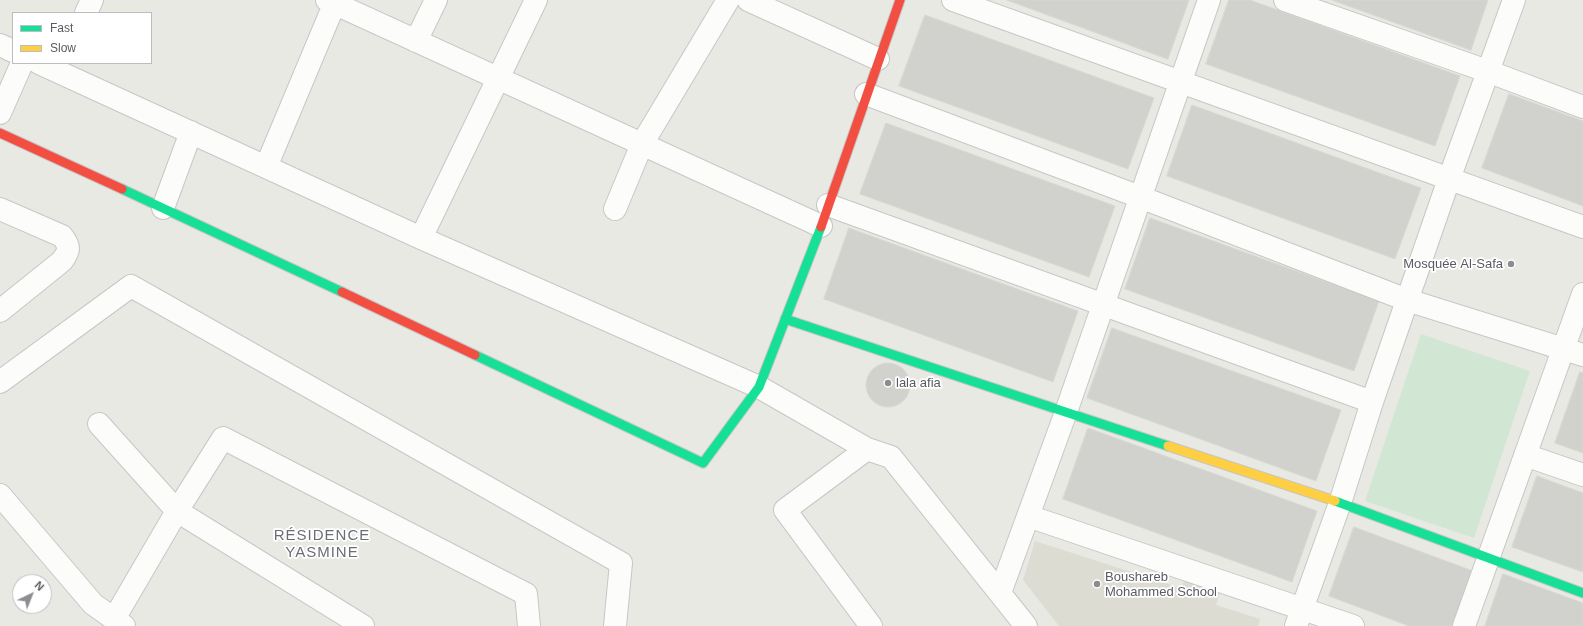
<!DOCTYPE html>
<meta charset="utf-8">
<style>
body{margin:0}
#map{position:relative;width:1583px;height:626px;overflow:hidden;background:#e9e9e4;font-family:Helvetica,sans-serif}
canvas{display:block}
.legend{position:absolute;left:12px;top:12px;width:140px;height:52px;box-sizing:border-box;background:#fff;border:1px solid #bdbdc0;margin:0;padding:5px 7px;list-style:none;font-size:12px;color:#595b62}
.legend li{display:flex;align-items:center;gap:8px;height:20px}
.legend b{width:20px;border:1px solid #bdbdc0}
.north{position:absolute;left:12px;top:574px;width:40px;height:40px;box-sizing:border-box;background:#fff;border:1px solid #bdbdc0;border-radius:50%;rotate:43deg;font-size:11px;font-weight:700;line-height:16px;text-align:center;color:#595b62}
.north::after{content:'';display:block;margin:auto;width:14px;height:18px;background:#8b8d90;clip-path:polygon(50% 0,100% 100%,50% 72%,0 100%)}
</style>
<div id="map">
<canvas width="1583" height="626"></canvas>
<ul class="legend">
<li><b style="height:5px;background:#16e098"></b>Fast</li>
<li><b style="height:5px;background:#ffcf43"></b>Slow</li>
</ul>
<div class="north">N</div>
</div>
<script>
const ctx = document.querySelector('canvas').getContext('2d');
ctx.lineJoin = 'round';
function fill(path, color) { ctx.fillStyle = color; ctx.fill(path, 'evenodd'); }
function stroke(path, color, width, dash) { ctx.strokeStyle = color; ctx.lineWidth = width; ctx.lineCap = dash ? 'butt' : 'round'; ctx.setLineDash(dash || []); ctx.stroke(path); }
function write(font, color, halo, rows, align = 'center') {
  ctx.font = font + ' Helvetica,sans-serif'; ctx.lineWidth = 3.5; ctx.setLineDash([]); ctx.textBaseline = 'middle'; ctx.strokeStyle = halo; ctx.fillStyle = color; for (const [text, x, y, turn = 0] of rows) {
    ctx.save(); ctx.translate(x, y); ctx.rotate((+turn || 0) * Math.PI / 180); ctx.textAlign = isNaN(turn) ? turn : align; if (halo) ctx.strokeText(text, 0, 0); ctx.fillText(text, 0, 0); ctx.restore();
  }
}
const education = new Path2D(`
 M1035,541L1181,588L1185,578L1221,590L1216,605L1260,619L1258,626H1059L1023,580Z`);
const green = new Path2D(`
 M1421,334L1530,371L1474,538L1365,501Z`);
const building = new Path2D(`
 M1007,0H1189L1168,59Z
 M1229,0H1250L1460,76L1435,146L1206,64Z
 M1332,0H1488L1471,50Z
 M925,15L1154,98L1128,169L899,86Z
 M1509,94L1583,121V206L1482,168Z
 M1192,105L1421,188L1395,259L1167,176Z
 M886,123L1115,206L1089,277L860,194Z
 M1150,218L1379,301L1354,371L1125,289Z
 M849,228L1078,311L1053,382L824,299Z
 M1112,328L1341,410L1316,481L1087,398Z
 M866 385a22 22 0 1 1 44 0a22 22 0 1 1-44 0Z
 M1580,372L1583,373V453L1555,443Z
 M1088,428L1317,511L1292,582L1063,499Z
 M1537,476L1583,493V572L1512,547Z
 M1354,527L1473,571L1453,626H1409L1329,596Z
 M1503,574L1583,603V626H1485Z`);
const street = new Path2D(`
 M327,0L821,226
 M748,0L878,59
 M953,0L1583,227
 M1285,0L1487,71L1583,107
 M86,13L92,0
 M416,41L436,0
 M0,45L13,51
 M39,63L421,238L759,387L867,449L891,457L1026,626
 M866,94L1140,197L1407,300L1583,355
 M0,113L22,63
 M266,167L336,0
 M828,205L1372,402
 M163,208L191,132
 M0,209L62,236C70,246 70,250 62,261L0,311
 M615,209L642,144L728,0
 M421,238L536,0
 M0,382L131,286L621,563L615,626
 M99,424L177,511L363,626
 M867,449L785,510L871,626
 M1525,455L1583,475
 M0,495L93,604L124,626
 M1028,516L1353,626
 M1000,593L1066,412L1209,0
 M114,619L177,511L223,438L526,594L529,626
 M1296,626L1340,503L1372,402L1449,179L1514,0
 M1464,626L1583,294`);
const fast = new Path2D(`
 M122,189L342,292
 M785,319L1168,446
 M475,355L703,463L759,387L821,227
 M1335,501L1583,593`);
const slow = new Path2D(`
 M1168,446L1335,501`);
const jam = new Path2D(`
 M0,133L122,189
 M821,227L900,0
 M342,292L475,355`);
const markers = [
 [1511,264,4,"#8b8d90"],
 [888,383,4,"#8b8d90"],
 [1097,584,4,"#8b8d90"]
];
const poiNames = [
 ["Mosquée Al-Safa",1503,264,"right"],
 ["lala afia",896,383],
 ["Boushareb",1105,577],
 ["Mohammed School",1105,592]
];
const quarterNames = [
 ["RÉSIDENCE",322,536],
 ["YASMINE",322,553]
];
fill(education, '#dddcd3');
fill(green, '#d1e6d3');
fill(building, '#d1d1ce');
stroke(building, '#d8d8d3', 1);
stroke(street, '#c6c7c6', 24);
stroke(fast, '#c5c5c5', 11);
stroke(slow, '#c5c5c5', 11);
stroke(jam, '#c5c5c5', 11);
stroke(street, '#fcfcfb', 22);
stroke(fast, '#16e098', 9);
stroke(slow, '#ffcf43', 9);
stroke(jam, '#f24e42', 9);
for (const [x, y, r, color] of markers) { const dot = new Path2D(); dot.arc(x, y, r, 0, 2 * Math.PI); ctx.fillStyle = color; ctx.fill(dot); stroke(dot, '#fff', 1.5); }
write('13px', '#595b62', '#fff', poiNames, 'left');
ctx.letterSpacing = '1px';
write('15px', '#6a6d74', '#fff', quarterNames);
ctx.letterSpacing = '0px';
</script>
